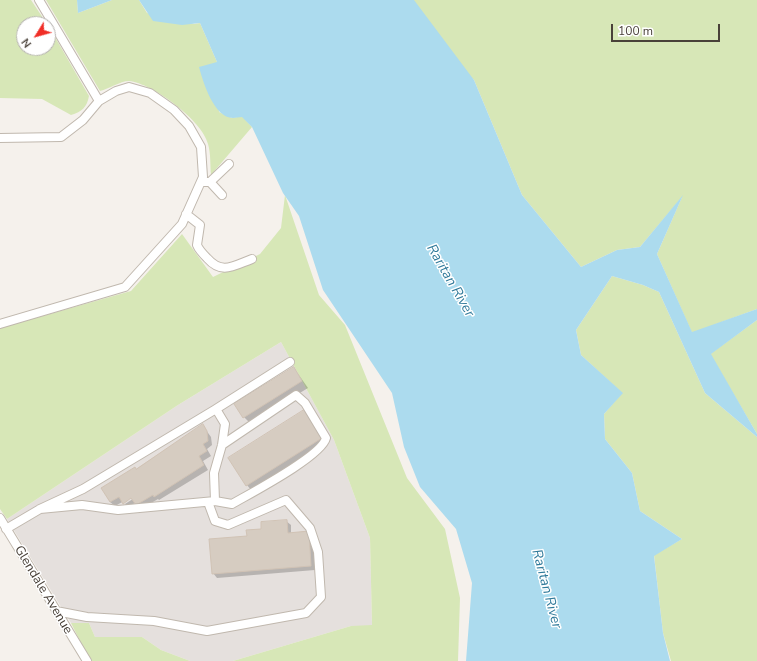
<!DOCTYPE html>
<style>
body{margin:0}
#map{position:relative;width:757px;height:661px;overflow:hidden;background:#f5f1ec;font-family:"Nunito Sans",sans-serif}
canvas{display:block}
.north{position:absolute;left:16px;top:16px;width:40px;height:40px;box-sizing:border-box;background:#fff;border:1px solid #b6b3b0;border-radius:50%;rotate:233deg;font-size:11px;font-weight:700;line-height:16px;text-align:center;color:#494139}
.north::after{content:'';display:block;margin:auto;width:14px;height:18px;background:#f02e27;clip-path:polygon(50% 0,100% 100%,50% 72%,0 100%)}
.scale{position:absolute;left:611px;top:24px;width:109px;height:18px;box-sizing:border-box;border:2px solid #494139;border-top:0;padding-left:5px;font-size:12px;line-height:14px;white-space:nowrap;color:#494139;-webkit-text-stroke:3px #fff;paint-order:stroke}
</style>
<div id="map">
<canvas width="757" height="661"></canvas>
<div class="north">N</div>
<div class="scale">100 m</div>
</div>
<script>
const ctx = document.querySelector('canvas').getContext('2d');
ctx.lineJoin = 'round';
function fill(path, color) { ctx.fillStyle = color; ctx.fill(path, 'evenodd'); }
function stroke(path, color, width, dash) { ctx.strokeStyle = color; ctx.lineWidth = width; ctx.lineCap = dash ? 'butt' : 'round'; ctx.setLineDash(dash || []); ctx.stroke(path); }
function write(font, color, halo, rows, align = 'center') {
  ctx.font = font + ' "Nunito Sans",sans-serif'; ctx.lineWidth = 3; ctx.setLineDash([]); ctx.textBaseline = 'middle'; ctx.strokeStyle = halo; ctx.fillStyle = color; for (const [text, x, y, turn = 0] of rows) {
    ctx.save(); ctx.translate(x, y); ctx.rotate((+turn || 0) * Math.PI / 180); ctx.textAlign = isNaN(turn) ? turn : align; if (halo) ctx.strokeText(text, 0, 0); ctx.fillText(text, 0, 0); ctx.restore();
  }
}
const industrial = new Path2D(`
 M281,342L334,440L370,538L372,626H351L233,661H190L161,650L142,637H95L89,623H71L7,519L178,405Z`);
const green = new Path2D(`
 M0,0H31L47,24H24V48H48V25L89,96C87,107 82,112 71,115L42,99L0,98Z
 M46,0H77L78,13L112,0H139L147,13L194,24L200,23L217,62L219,112L232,118L242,116L252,127L211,175C210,165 211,154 208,144C203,121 152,83 129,81C120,81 109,89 100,91Z
 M384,0H757V309L692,333L657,254L682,197L640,247L617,250L581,267L522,195L474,80Z
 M285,195L319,295L345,325L407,478L445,529L460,598L458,661H233L351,626L372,625L370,538L334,440L281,342L178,405L7,519L0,509V328L131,291L182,234L213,277L260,254L281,228Z
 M612,276L643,285L659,292L705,393L757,437V661H671L663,633L654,555L682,539L640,511L632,473L605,439L604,414L622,393L581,355L576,330Z
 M757,320V434L710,354Z
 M71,623H89L95,637H142L161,650L190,661H90Z`);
const water = new Path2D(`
 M77,0H112L78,13Z
 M139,0H414L474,80L522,195L581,267L617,250L640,247L683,195L657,254L692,332L757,309V320L711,354L757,434V437L705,393L659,292L643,285L612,276L576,330L581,355L623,393L604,414L605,439L632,473L640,511L682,539L654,556L663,633L670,661H466L472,583L456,529L420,487L404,447L392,393L323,290L299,216L283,193L252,127L242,117C239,117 236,118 233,118C214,118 203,82 199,67L217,62L200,23L182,25L153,21Z`);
const shadow = new Path2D(`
 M294,368L308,388L250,423L244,417Z
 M304,412L326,443L251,490L247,485Z
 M203,426L211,437L212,445L207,449L211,456L203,461L208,470L159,500L158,499L141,509L135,503L128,507L125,504L136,497L135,495L115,506L110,502L102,488L136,470Z
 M286,521L291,525V534L313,537L315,570L217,578L213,573L248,537Z`);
const building = new Path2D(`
 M294,367L302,381L243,418L234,404Z
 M304,410L322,438L246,486L228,458Z
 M203,424L207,431L208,441L203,444L207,451L199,456L204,465L154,497L153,495L136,505L131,498L123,504L119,497L110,502L101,488L135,467L136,469Z
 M287,520L288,533L309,531L311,566L212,574L209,539L247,536L246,530L261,529V522Z`);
const minor = new Path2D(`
 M39,0L99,101
 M0,138L61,137L83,120L99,101L116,91L129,87L150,93L174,110L189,126L201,147L203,177L182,224L125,287L0,324
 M201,182H210L229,164
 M210,182L222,195
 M186,214L200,225L197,245C199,250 203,254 207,258C222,275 233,266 252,259
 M216,409L290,362
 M40,509L82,505L118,510L215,501L232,504C251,493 322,456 326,438L305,403L296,395L222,445
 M0,518L87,661
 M6,529L40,509L83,489L216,409L225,424L222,445L214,473L215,501
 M56,611L87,617L154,621L207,631L306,613L321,597L318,552L310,528L286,500L228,525L215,521L208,502`);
const streetNames = [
 ["Glendale Avenue",43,590,59]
];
const waterNames = [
 ["Raritan River",450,281,60],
 ["Raritan River",546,589,75]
];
fill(industrial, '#e5e0dd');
fill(green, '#d7e7b7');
fill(water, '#acdbee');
fill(shadow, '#0003');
fill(building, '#d6ccc1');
stroke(building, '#d1c3b5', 1);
stroke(minor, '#c0b8ae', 10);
stroke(minor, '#fff', 8);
write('13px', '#494139', '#fff', streetNames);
write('italic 14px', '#307a9a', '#fff', waterNames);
</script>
